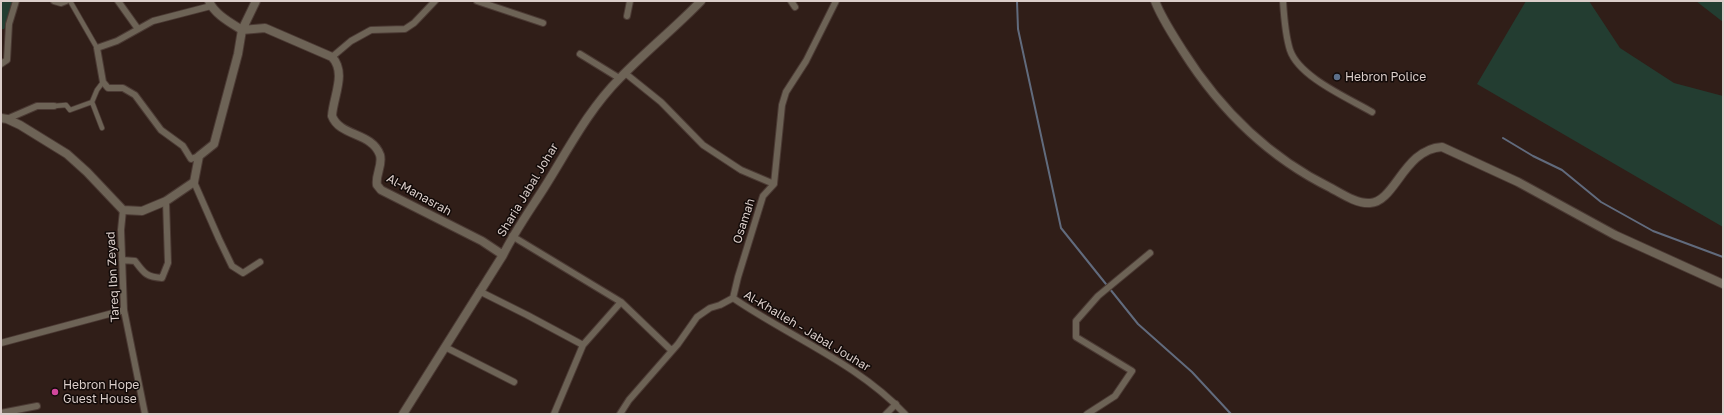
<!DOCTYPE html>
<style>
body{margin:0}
#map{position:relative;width:1724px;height:415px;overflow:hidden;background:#301e18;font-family:"Golos Text",sans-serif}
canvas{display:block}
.frame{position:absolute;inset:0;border:2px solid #dbceca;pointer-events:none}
</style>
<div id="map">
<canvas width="1724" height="415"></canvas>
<div class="frame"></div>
</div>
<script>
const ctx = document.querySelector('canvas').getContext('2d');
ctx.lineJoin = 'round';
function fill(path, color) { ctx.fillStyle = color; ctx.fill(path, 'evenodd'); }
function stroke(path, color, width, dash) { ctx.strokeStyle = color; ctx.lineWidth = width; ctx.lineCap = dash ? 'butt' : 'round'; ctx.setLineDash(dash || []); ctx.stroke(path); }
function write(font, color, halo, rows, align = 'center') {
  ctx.font = font + ' "Golos Text",sans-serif'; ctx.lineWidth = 3; ctx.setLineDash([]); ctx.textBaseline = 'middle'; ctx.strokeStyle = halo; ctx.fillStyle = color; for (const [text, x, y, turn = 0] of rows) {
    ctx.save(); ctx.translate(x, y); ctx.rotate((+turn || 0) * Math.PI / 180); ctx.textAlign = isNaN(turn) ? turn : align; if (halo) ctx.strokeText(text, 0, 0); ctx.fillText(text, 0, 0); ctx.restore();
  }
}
const green = new Path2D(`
 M1,1L15,2L8,24L4,29H1Z
 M1526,1H1589L1620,48L1674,83L1723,96V227L1477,84Z
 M1696,1H1723V22Z`);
const stream = new Path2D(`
 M1017,1L1018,29L1061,228L1138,324L1192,372L1231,414
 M1503,138L1533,156L1562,170L1601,202L1653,231L1723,257`);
const pedestrian = new Path2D(`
 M70,1L97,48
 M92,102L102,128
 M54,106L66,105L70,110L92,102L97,90L103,82`);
const minor = new Path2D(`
 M54,1L61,3L66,1
 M118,1L138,29
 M477,1L543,23
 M791,1L795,7
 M1283,1C1284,17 1285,34 1290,50C1299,77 1348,98 1372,112
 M627,16L630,1
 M580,54L619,78
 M332,57L351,41L371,30L405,29L414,23L435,1
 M1,64L7,60L9,24L16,1
 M625,73L661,102L703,145L741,170L774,184
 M7,119L37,106H54
 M199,156L191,159L183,146L161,130L135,95L123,88H108L103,82L97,48L117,41L153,21L211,6
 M194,182L219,239L232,266L243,273L260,262
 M123,210L121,230L124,310L145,414
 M512,236L621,302L671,350L674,348
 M122,260L135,261C144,273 146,277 162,278L168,263L166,201
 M479,291L527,315L583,345
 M733,298C790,337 857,363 905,414
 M1,343L124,310
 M445,347L514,382
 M1,413L37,406
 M554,414L583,345L621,302
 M620,414L629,400L678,344L697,317L710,308L720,305L733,298L738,277L763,196L774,184L782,105L786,92L806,61L836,1
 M886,414L896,404
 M1087,414L1115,396L1132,371L1076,337V321L1098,296L1150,253`);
const tertiary = new Path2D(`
 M209,1C214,14 231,23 242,30
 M1155,1C1162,19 1173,35 1183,51C1221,111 1268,157 1331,188C1342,194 1357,204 1370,203C1395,202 1404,149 1442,147L1518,182L1615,235L1723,284
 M242,30L265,28L332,57C347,73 333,97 332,116C340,137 372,132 380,155C383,165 375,175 377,185L381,190L482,241L503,255
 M1,118L7,119L20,125L67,154L87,172L123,210L142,211L166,201L194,182L199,156L214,144L238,54L242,30L256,1
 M403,414L503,255C515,231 530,210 544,188C568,150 588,110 620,78C646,51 675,28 701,1`);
const markers = [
 [1337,77,4,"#5c6f8a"],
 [55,392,4,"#d1479c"]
];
const poiNames = [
 ["Hebron Police",1345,77],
 ["Hebron Hope",63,385],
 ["Guest House",63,399]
];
const streetNames = [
 ["Sharia Jabal Johar",528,190,-59],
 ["Al-Manasrah",419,195,29],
 ["Osamah",744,221,-72],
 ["Tareq Ibn Zeyad",113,277,-93],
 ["Al-Khalleh - Jabal Jouhar",807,331,31]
];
fill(green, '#233d31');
stroke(stream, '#616b7d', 2);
stroke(pedestrian, '#4b3a34', 6);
stroke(minor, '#4b3a34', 8);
stroke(tertiary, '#4b3a34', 10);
stroke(pedestrian, '#6d6356', 4.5);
stroke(minor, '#6d6356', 6);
stroke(tertiary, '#6d6356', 8);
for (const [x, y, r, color] of markers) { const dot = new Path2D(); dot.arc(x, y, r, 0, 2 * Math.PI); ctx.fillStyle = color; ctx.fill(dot); stroke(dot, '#120a08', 1.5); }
write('12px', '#dbceca', '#120a08', poiNames, 'left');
write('12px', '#dbceca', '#120a08', streetNames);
</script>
